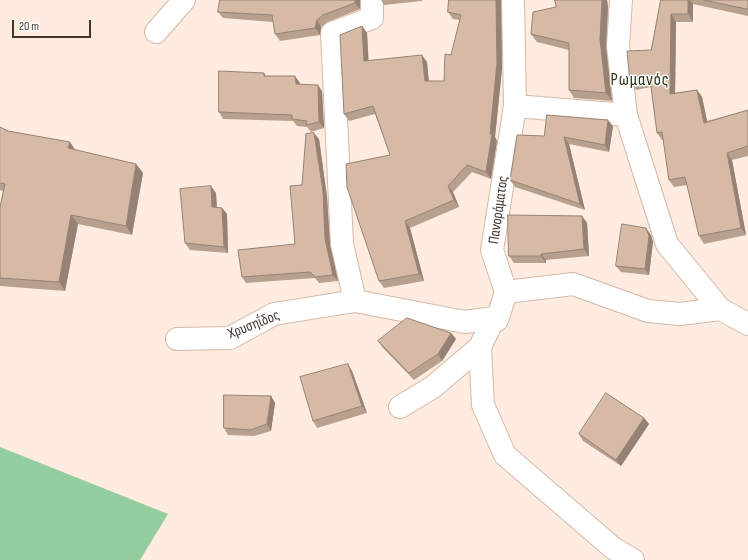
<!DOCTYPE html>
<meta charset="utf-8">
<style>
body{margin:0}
#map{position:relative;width:748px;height:560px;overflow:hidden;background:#feece0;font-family:"Sofia Sans Condensed",sans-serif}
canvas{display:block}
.scale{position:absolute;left:12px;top:20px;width:79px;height:18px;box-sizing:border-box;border:2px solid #433830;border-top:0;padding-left:5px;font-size:12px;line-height:14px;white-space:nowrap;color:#433830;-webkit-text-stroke:3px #fdfdfd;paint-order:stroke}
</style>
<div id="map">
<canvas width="748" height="560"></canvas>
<div class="scale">20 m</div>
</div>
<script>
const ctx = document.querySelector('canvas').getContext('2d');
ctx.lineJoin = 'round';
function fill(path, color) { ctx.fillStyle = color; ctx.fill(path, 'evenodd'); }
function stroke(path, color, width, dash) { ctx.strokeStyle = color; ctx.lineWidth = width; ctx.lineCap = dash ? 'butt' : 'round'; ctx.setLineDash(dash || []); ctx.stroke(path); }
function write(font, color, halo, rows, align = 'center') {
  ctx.font = font + ' "Sofia Sans Condensed",sans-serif'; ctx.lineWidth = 3; ctx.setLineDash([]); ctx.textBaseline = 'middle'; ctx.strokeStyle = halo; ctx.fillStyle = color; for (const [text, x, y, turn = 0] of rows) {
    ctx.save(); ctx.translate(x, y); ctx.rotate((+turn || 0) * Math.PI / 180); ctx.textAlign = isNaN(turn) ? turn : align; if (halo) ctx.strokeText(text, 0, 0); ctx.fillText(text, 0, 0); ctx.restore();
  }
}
const green = new Path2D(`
 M0,447L168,514L140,560H0Z`);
const street = new Path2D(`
 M372,0V18L332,33L342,244L355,301L465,322L494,318
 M621,0L618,46L626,115L667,244L720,309L748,324
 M156,32L184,0
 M515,106L626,115
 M506,292L573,284L648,311L680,314L720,309
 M177,339L230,338L274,314L355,301
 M400,407L433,387L480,347`);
const secondary = new Path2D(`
 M513,0L515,106L492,250L506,292L497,320L494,318L480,347L483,405L505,455L613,548L633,560`);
const wall = new Path2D(`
 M360,0V9L327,22L321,27L320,35L280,41L275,34L273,22L223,18L218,12Z
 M381,0H422V1L384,5Z
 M449,0H501L502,69L495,137L497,141L491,179L472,172L453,192L459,207L410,228L424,281L384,288L379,281L390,155L375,114L349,121L344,114L362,26L367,33L368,60L427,62L429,81H444L451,55L460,20L453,19L448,12Z
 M555,0H607L608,7L606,47L612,101L574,98L569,90V50L537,42L531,34L556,7Z
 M661,0H748V16L693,4V22H676L675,93L697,90L702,97L707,121L748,110V156L732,160L746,235L704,244L699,236L687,185L674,187L669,180L664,140H662L657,133L651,87L636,90L630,82L651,50Z
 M264,73L266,76L300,83V84L322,91L324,128L311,132L307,127L297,126L293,121L223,119L219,112Z
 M613,126L609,152L569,144L585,210L515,187L510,180L544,136Z
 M0,127L8,131L75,150L136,164L143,173L132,235L78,224L65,291L0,286V207L3,191L0,190Z
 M319,139L327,197L330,245L338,281L319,283L315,278L246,283L242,277L295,244L302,185Z
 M216,193L217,207L222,208L227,214L228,253L190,250L185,243Z
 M582,216L587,223L589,256L546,260V263H514L509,256Z
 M651,235L653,242L649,275L621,272L616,266Z
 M451,333L456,339L442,361L414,380L383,348L378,341Z
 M352,371L367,413L317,428L313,421Z
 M271,396L275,403L271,431L254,436L228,435L224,428Z
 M644,418L649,424L621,466L583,441L579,434Z`);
const shadedWall = new Path2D(`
 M355,0H360V9L355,3Z
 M496,0H501L502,69L495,137L497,141L491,179L486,172L490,134Z
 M602,0H607L608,7L606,47L612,101L606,93L600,39Z
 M688,0H690L693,4V22L688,14Z
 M671,14L676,22L675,102L670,94Z
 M317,20L321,27L320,35L315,28Z
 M362,26L367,33L369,67L364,61Z
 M422,55L427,62L429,88L425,81Z
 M295,76L300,83V90L296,84Z
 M318,85L322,91L324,128L319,122Z
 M697,90L702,97L709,130L704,123Z
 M608,120L613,126L609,152L605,145Z
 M314,133L319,139L327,197L330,245L338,281L333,275L325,239Z
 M564,137L569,144L585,210L580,204Z
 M70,142L76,151L68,148Z
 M727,153L732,160L746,235L741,228Z
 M136,164L143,173L132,235L126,226Z
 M211,186L216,193L217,213L212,207Z
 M448,186L453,192L459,207L454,200Z
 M222,208L227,214L228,253L224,247Z
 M71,215L78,224L65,291L59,282Z
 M582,216L587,223L589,256L584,249Z
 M405,221L410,228L424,281L419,274Z
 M646,228L651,235L653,242L649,275L645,269Z
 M541,254L546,260V263L541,256Z
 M451,333L456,339L442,361L438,354Z
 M348,364L352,371L367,413L362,406Z
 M271,396L275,403L271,431L267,424Z
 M644,418L649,424L621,466L616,460Z`);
const building = new Path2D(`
 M220,0H355V3L323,15L317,20L315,28L275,34L272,15L218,12Z
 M449,0H496L497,63L490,134H492L486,172L467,165L448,186L454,200L405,221L419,274L379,281L347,187L346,164L390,155L373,106L344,114L340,35L362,26L364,61L422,55L425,81H444L445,54L451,55L461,15L448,12Z
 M555,0H602L600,39L606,93L569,90V43L531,34L533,12L556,7Z
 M661,0H688V14H671L670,94L697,90L704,123L748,110V146L727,153L741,228L699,236L685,177L669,180L662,132L657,133L650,79L630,82L627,51L651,50Z
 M704,0H748V9Z
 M219,71L264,73V76H295L296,84L318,85L319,122L306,125L307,121L292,119V115L219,112Z
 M547,115L608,120L605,145L564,137L580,204L510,180L517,135L544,136Z
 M0,127L8,131L70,142L68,148L136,164L126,226L71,215L59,282L0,278V207L5,184L0,183Z
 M314,133L323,191L325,239L333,275L315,277L310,272L242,277L238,250L295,244L290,186L302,185L306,134Z
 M211,186L212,207L222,208L224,247L185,243L180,189Z
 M508,215L582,216L584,249L541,254V256H509Z
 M622,224L646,228L649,236L645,269L616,266Z
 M407,318L451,333L438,354L409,373L378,341Z
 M348,364L362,406L313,421L300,377Z
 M606,393L644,418L616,460L579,434Z
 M224,395L271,396L267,424L250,430L224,428Z`);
const streetNames = [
 ["Πανοράματος",499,210,-82],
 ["Χρυσηΐδος",254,325,-22]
];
const quarterNames = [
 ["Ρωμανός",640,81]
];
fill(green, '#94cd9e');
stroke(street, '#d5b8a6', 24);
stroke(secondary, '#d5b8a6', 24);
stroke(street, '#fff', 22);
stroke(secondary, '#fff', 22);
fill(wall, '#b8a08f');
fill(shadedWall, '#968274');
fill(building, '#d6baa6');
stroke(building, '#968274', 1);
write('15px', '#433830', '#fdfdfd', streetNames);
ctx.letterSpacing = '1px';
write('17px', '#26330e', '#fdfdfd', quarterNames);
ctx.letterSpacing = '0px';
</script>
